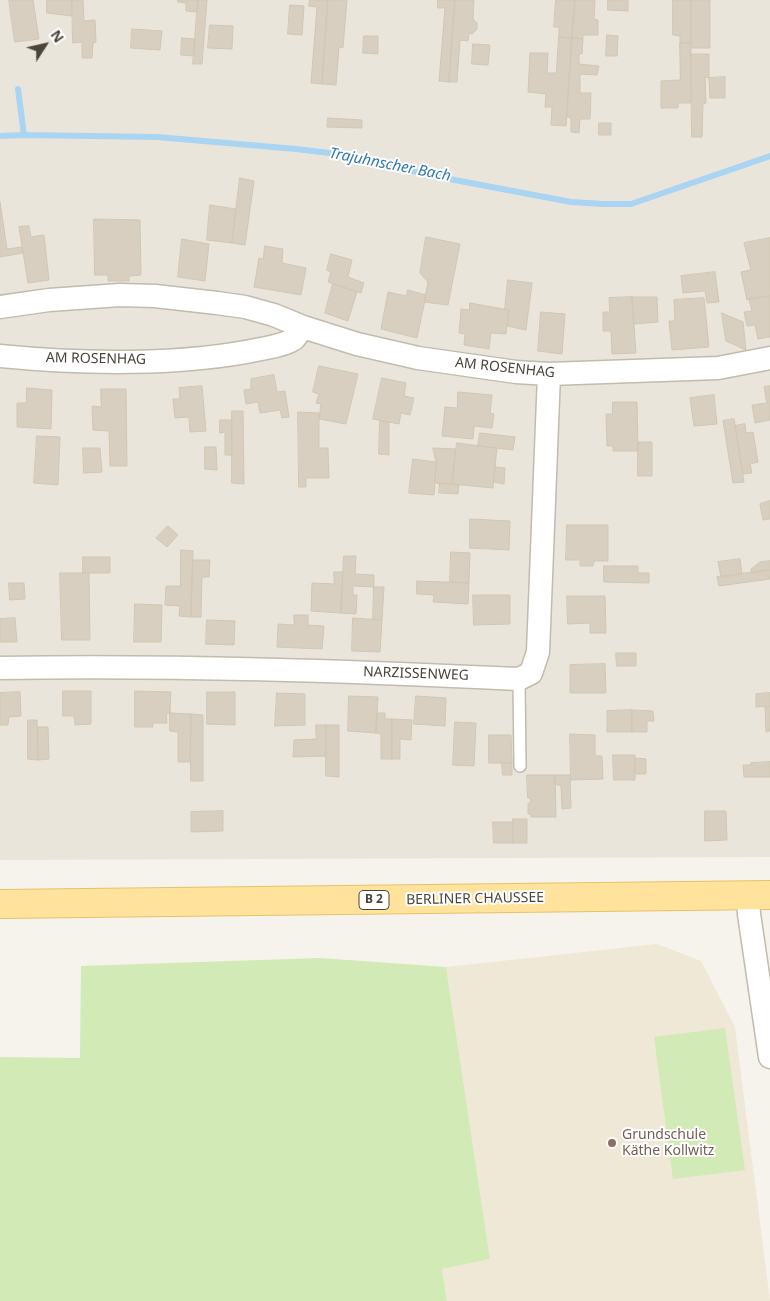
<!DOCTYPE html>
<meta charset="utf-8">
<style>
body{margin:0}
#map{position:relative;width:770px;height:1301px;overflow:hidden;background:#f6f3ec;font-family:"Noto Sans",sans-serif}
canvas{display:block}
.north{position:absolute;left:20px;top:20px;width:50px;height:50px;-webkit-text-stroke:4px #fff;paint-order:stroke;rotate:55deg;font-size:14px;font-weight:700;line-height:20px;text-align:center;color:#4b4439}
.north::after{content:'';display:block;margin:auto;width:18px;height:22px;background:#4b4439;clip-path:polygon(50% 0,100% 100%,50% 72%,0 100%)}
</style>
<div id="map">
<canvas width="770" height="1301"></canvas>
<div class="north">N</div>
</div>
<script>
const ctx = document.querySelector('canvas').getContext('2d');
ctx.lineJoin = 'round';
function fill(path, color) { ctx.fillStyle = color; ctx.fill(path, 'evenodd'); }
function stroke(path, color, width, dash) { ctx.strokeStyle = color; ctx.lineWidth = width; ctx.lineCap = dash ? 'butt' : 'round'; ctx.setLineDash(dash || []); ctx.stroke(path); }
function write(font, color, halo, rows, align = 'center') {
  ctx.font = font + ' "Noto Sans",sans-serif'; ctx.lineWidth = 4; ctx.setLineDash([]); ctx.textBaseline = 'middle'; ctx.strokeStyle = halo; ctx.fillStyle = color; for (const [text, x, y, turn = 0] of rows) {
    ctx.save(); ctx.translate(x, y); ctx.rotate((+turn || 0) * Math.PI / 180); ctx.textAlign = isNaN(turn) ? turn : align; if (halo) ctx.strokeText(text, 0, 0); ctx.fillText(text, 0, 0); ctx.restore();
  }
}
const residential = new Path2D(`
 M0,0H770V857L0,860Z`);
const education = new Path2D(`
 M657,944L701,961L735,1027L770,1301H447L442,1269L490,1259L446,967Z`);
const green = new Path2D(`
 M320,958L446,967L490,1259L442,1269L447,1301H0V1057L80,1058L81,966Z
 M725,1028L745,1170L673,1179L654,1037Z`);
const stream = new Path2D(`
 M18,89L24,135
 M0,136L24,135L157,137L296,149L338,154L444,178L571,202L603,204H631L770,156`);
const building = new Path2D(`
 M9,0H33L39,39L15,42Z
 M47,0H72V16L47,13Z
 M72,0H83L84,21L95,20L96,42L93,43L92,58H82V42L73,43Z
 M178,0H198L197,12L186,11V3L178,2Z
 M198,0H207L202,64H193Z
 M310,0H328L322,84L311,83L317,7L309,6Z
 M328,0H347L343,48L339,47L336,85L322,84Z
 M438,0H455L449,82L439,81L445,8H438Z
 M455,0H474L473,19L477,23V29L472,34L469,33L468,41L460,40L457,82H449Z
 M556,0H575L572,38L559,37V27H554Z
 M575,0H595L594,19L598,20V35H583V39L572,38Z
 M608,0H628V11L608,10Z
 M673,0H691V43H680V36L673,35Z
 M691,0H710V48H691Z
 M290,5L304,6L302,35L288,34Z
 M210,25L233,26L232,49L208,48Z
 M132,29L162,31L160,50L131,48Z
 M607,35L618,36L617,56H606Z
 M364,36H378V54L363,53Z
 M559,37L572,38L566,126L551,125L552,107H545L546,94L528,92L530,53H548L547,73H556Z
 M182,38L195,39L194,56L181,55Z
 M572,38L583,39L582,54H579V64L599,66L597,75L580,74V93H591L590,119H580L579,133L571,132V118L567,117Z
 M680,43H691V103H678V108H661V81L680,80Z
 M473,44L490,45L488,65L472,64Z
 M691,54H709V78L705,77L706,103L703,104L702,137H692Z
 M725,77V98H710L709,78Z
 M328,118L362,120V128L327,127Z
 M599,123H611V135H599Z
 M240,178L254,181L245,245L232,243Z
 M0,202L7,249L22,247L23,253L0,257Z
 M210,205L236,209L232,243L207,240Z
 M94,219L140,220L141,275L129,276V281H108V275H95Z
 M29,226L31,237L44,235L49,280L28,283L19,227Z
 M426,237L460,244L448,305L424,302L428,282L420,273Z
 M770,238V296L747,300L741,272L751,270L744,243Z
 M182,239L209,244L205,281L178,277Z
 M265,246L283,249L282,263L306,268L301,295L254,287L259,258L263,259Z
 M331,254L352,260L348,277L364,283L361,293L328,282L331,272L327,270Z
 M715,272L719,302L707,303L705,291L683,293L681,276Z
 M508,280L532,283L526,330L507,326L509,310L505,309Z
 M333,284L357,292L348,321L325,313Z
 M408,290L426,295L417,338L381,329L388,292L406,296Z
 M770,296V337L758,339L755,325L747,326L744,312L752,311L749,299Z
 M632,297H657L658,322L634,324Z
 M632,297L636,353L612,354L611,331H603V312H610L609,298Z
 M704,298L709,347L672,350L669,321H675L674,300Z
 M470,303L509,310L506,334L491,333L489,349L464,345L465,334L459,333L461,309L469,310Z
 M541,312L565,314L562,354L538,351Z
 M722,313L743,322L746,350L726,341Z
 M319,366L358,374L346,424L319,419L321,404L316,403L319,394L313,392Z
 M274,375L277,392L285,391L289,417L282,418L280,410L260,413L258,402L246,404L244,390L251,389V379Z
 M382,378L406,383L404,396L414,398L410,415L401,413L399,424L373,419Z
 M202,386L206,431L190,432L189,417L175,418L173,399H180L179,388Z
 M770,386V420L755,423L752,405L767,403L764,387Z
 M27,388L52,390L51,429L17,427V403H26Z
 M101,389H126L127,466H110L109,431L93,430L92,406L101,407Z
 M458,392L492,395L490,413L494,414L492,428L474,426L473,439L442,436L445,407L457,408Z
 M714,395L717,424L694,426L690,398Z
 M613,402H637L638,451H613V446H607L606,414H612Z
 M232,411H243L244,484L232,483Z
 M298,412L319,413V448H328L329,478H306V487H299Z
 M734,419L744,482L733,483L723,421Z
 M220,420H232V455H225V432L220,433Z
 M380,421L389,422V455L379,454Z
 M745,424L746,433L753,432L758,462L750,464L752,473L743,474L735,426Z
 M480,433L515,437L513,450L478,446Z
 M37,436L60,437L58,485L34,483Z
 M638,442H652V476H638Z
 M457,443L497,448L493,488L452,484Z
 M205,447H216L217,470L205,469Z
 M83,448H100L102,472L84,473Z
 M433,448L456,449L452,484L435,483L436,462Z
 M413,459L436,462L434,495L409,493Z
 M495,467L505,468L504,484L494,482Z
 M440,483L459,485L458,494L439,493Z
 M770,501V519L763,520L760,504Z
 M470,519L510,521L509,550L470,548Z
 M567,525H608V561H594L593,566H580V560H566Z
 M168,526L178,535L167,547L156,538Z
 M181,550L193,551L191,617L179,616L180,606L165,605L166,586H180Z
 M451,552L470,553L469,583L450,582Z
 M344,556H356L355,574L374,575V587L353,586V595H357L356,614L341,613Z
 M83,557H110V573H83Z
 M740,559L742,574L721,577L718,562Z
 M193,560H210L209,577H202L201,617H191Z
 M770,561V570L751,573V569L760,562Z
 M604,566H638V573H649V583L604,582Z
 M770,570V579L719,586L717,577Z
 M334,572H343L341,613L311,611L312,583L334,584Z
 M60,573H89L90,640H62Z
 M417,581L469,583L468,604L433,602L434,595L417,594Z
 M9,583H24L25,599L10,600Z
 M374,587H384L382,620L373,619Z
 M473,595H510V624L474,625Z
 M567,596H605L606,633H590V623L568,624Z
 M135,604L162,605L161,642H134Z
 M294,615H308V625L324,626L322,649L277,647L278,624L294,625Z
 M15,618L17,642H0V619Z
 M353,618L382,620L380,652L352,651Z
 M207,620L235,621L234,645L206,644Z
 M616,653H636V666H617Z
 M605,664L606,693H570V665Z
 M63,691H91V724L75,725L74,716H63Z
 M135,691L171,692L170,713L166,714L167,723H153V727H135Z
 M20,692L21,716L9,717L8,725H0V693Z
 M207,692H235V725L207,724Z
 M277,693L305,694V725L275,726Z
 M770,693V706L756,707V694Z
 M349,696L378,697L376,733L348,731Z
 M416,696L446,698L445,726L414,724Z
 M770,706V731L766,732L765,707Z
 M632,710V732H607V711Z
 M632,710L653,711L654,721H647V732H632Z
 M170,713L191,714L190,762H178V732L170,731Z
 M377,713H385V719H392V759H381V734L376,733Z
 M191,714L203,715V781H191Z
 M392,719L412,720L411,740L400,739V759H392Z
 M28,720H37L38,760L28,759Z
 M455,722L476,723L474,766L453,765Z
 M316,725H326V756L293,757L294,740L316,739Z
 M326,725H339V777L326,776Z
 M38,727H48L49,759L38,760Z
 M570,734L595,735V756H602L603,779L571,780Z
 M489,735H511L512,763H489Z
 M613,755H635V780H614Z
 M635,758L646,759V774H635Z
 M770,762V777H744L743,765H751V763Z
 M502,763H512V775H503Z
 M527,775H555L556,817H531V814H528V803H531L530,798H528Z
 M555,775H570L571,808L562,809L561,786L555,784Z
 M223,811V831L191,832V812Z
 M705,811H726L727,840L705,841Z
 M513,819H527V843H513Z
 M493,822H513V843H494Z`);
const lane = new Path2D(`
 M519,679L520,766`);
const street = new Path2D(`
 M0,307L49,300L120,295L155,296L217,303L245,307L274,315L303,327L357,344L418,358L516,372L549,374L718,368L770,358
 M0,356C81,364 182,366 261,349C271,347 285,345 294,339C297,336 300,330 303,327
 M0,668C173,665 346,671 519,679L531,673L538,652L549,374
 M748,895L749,914L770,1057`);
const primary = new Path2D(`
 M0,904L770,895`);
const markers = [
 [612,1143,5,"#8d6e63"]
];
const shields = [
 [374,900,30]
];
const shieldNames = [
 ["B 2",374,900]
];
const streetNames = [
 ["AM ROSENHAG",96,359,1],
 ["AM ROSENHAG",505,368,6],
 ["NARZISSENWEG",416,674,2],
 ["BERLINER CHAUSSEE",475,899,-1]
];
const educationNames = [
 ["Grundschule",622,1135],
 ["Käthe Kollwitz",622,1151]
];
const waterNames = [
 ["Trajuhnscher Bach",390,165,11]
];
fill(residential, '#eae5da');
fill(education, '#efe8d6');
fill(green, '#d2eab5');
stroke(stream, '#a9d4f2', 6);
fill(building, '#d8cfc1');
stroke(building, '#d3c7b4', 1);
stroke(lane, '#c2bbae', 14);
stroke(street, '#c2bbae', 25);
stroke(primary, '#e6c16a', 30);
stroke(lane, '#fff', 11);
stroke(street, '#fff', 22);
stroke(primary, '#ffe39c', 28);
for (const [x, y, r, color] of markers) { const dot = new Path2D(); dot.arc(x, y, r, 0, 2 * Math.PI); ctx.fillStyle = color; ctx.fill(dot); stroke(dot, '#fff', 2); }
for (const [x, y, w] of shields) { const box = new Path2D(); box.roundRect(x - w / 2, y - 9.5, w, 19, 4); ctx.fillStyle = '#fff'; ctx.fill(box); stroke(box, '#4b4439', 1); }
write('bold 12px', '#4b4439', null, shieldNames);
write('14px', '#4b4439', '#fff', streetNames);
write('14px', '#785e54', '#fff', educationNames, 'left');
write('italic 15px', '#2e7ab2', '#fff', waterNames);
</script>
